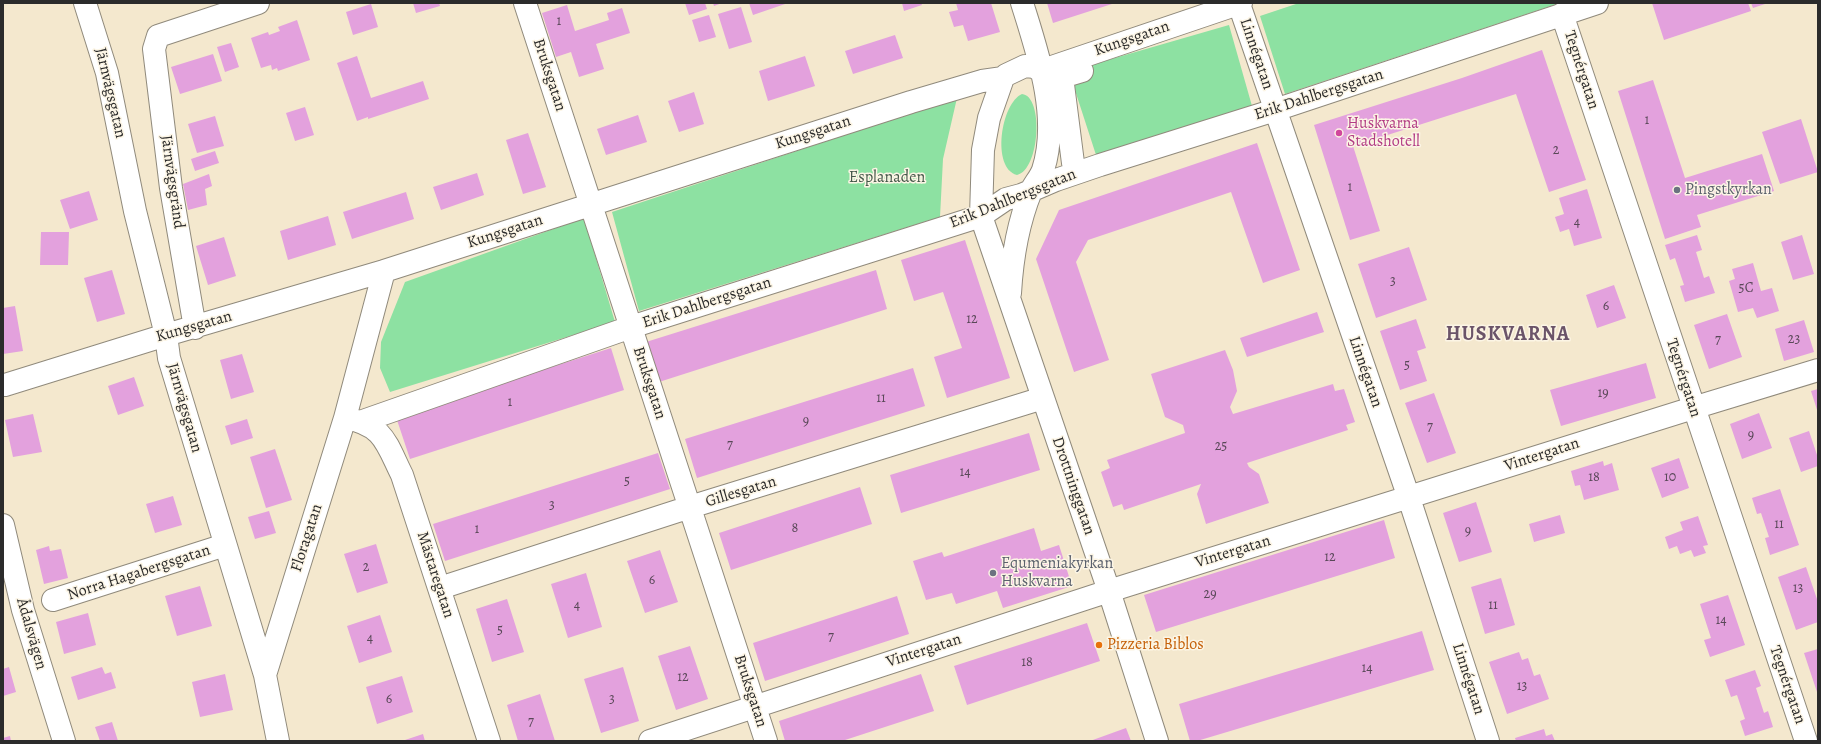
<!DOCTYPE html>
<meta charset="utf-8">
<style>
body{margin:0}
#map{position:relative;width:1821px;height:744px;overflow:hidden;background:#f4e8ce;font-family:Alegreya,serif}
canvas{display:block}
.frame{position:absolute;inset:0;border:4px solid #2b2b2b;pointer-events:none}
</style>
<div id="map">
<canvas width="1821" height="744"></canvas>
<div class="frame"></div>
</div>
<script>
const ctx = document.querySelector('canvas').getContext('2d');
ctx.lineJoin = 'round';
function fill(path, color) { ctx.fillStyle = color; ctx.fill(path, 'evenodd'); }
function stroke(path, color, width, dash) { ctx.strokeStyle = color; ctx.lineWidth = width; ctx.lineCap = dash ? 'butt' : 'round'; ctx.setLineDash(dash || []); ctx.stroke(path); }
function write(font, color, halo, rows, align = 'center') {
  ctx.font = font + ' Alegreya,serif'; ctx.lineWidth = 3; ctx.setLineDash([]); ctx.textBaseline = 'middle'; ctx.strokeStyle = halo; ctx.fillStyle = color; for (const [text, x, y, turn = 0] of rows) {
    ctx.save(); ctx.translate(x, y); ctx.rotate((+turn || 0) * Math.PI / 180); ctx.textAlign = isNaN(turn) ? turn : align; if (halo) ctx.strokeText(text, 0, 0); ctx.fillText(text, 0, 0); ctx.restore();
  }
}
const green = new Path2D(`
 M1299,3H1560L1285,94L1260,16Z
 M1229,25L1252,106L1097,158L1071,78L1087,66Z
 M1022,94C1044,96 1040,170 1017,175C991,168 1001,103 1022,94Z
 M957,98L943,159L940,217L639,311L612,212Z
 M584,218L615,322L390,392L380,368L381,342L405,282Z`);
const building = new Path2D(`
 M413,3H439L440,6L416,13Z
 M685,3H705L707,9L689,15Z
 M713,3H722L714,6Z
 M749,3H788L753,15Z
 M902,3H921L922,5L904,11Z
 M956,3H991L1000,32L968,41L963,25L954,27L949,12L958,10Z
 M1047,3H1115L1053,23Z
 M1652,3H1748L1751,11L1664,40Z
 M1751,3H1768L1753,8Z
 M371,4L378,27L353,35L346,12Z
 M567,5L575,31L609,20L607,13L622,8L630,33L596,44L604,69L579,77L571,52L556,57L542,13Z
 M741,7L752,42L729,49L718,14Z
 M709,15L716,37L699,42L692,20Z
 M297,20L310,60L278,71L277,68L272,70L271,65L261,68L251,38L268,32L269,35L280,31L278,27Z
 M895,35L903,58L853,74L845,51Z
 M231,43L239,67L225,72L217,47Z
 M1542,50L1586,180L1549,192L1516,94L1353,146L1380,231L1350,240L1314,125L1462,78Z
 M213,54L222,81L180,94L171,67Z
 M357,56L371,98L423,81L429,99L368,119V117L357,121L337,63Z
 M805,56L815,86L768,101L759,71Z
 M1653,80L1685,178L1762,154L1774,191L1697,215L1701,227L1665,239L1618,91Z
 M694,92L704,124L679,132L668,101Z
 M305,107L314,135L295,141L286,113Z
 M638,115L647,142L606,155L597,129Z
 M215,116L224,146L197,153L188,124Z
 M1801,119L1818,172L1780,184L1762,132Z
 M528,133L546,187L523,194L506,140Z
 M1257,143L1300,270L1263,283L1231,192L1088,240L1076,262L1109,360L1074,372L1036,259L1059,210Z
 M215,151L219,163L195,171L191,159Z
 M477,173L484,195L441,210L433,187Z
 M209,174L212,186L205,189L207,205L188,210L183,184Z
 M1587,189L1602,238L1574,246L1569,229L1560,232L1555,217L1564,214L1559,198Z
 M89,191L98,220L70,229L60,200Z
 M406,192L414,219L352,239L343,212Z
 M328,216L336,245L288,260L280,231Z
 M41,232H69L68,265H40Z
 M1697,235L1702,250L1696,252L1704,278L1709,276L1715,293L1685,302L1680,286L1684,285L1675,258L1670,260L1665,245Z
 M1802,235L1814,274L1793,280L1781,242Z
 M224,237L236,276L208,285L196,246Z
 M965,240L1010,378L947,398L934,357L962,348L943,292L914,301L901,260Z
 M1409,247L1427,300L1376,318L1358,264Z
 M1753,263L1761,291L1772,288L1779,311L1757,318L1753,308L1738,312L1729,281L1735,279L1732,269Z
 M112,270L125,314L97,322L84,278Z
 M876,270L887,309L659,382L646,342Z
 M1614,285L1626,318L1597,328L1586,295Z
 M15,306L23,351L3,354V308Z
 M1317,312L1324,332L1247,357L1240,338Z
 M1727,314L1742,357L1709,369L1694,325Z
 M1416,319L1426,348L1417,351L1427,381L1400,390L1380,331Z
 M1804,320L1814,352L1784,361L1775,329Z
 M611,348L624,390L410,459L396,417Z
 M1225,350L1233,370L1237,391L1230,407L1233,414L1333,384L1335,391L1344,389L1355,422L1346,425L1348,430L1247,463L1249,467L1259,474L1269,503L1206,524L1197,494L1201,484L1124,510L1122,504L1113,507L1101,472L1110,468L1107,460L1185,433L1183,425L1165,417L1151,374Z
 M242,354L254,392L231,399L220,360Z
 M1646,363L1656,398L1561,426L1550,390Z
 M913,368L925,406L697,478L685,439Z
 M134,377L144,406L118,415L108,386Z
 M1818,389V413L1811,391Z
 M1434,393L1456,453L1427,463L1405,403Z
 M1759,413L1772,448L1742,459L1730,424Z
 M33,414L42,452L13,457L5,420Z
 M247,419L253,438L231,445L225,426Z
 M1809,431L1818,458V466L1801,472L1789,438Z
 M1029,433L1040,470L901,513L890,475Z
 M275,449L292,500L266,508L250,457Z
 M658,453L670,489L445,561L433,524Z
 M1679,458L1689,488L1662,498L1651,468Z
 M1603,461L1604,466L1612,463L1619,490L1584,500L1580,485L1575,486L1571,471Z
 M860,487L872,524L731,570L719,533Z
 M1780,489L1799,545L1770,555L1765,538L1769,537L1761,513L1757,514L1752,498Z
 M173,496L182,525L155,533L146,504Z
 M1476,502L1492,552L1459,562L1443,513Z
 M269,511L276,533L255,539L248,517Z
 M1560,515L1565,533L1534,542L1529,524Z
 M1698,516L1708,545L1703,546L1706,553L1694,557L1691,550L1680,554L1677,546L1669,549L1665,537L1683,530L1680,522Z
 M1384,520L1395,558L1156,632L1144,595Z
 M1034,528L1041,551L1059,545L1072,586L1003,608L997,591L956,604L952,593L926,600L913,561L942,552L944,557Z
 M376,544L388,583L357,593L344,554Z
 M49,546L50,551L61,549L68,578L44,584L36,550Z
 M660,550L678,602L645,613L627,561Z
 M1806,567L1818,602V622L1796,630L1778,577Z
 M586,573L602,627L568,638L551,584Z
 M1501,578L1515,625L1485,634L1471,587Z
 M200,586L212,626L177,636L165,596Z
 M1728,595L1745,645L1710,657L1704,640L1711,638L1700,604Z
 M897,596L909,634L765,681L753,643Z
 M507,599L524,652L492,662L476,609Z
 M88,613L96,645L64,654L56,622Z
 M380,615L392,652L359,663L347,626Z
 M1087,623L1100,661L967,705L954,666Z
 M1422,631L1434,670L1197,741H1190L1179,704Z
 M690,646L708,699L676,710L658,656Z
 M1818,649V695L1804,653Z
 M1519,652L1522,660L1528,658L1534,676L1540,674L1549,699L1507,714L1489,662Z
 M9,667L16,692L3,696V669Z
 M102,667L105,674L111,672L116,688L78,700L71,677Z
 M623,667L639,721L601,733L584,679Z
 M1755,670L1761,686L1756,688L1764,713L1768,711L1773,727L1745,736L1740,721L1745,719L1737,695L1731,697L1725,680Z
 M225,674L233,710L200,717L192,682Z
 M921,674L934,711L842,741H785L779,721Z
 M402,676L413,712L377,724L366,687Z
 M540,694L555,741H518L507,705Z
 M112,722L118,741H100L95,727Z
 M1126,728L1131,741H1090Z
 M1544,729L1546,736L1552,734L1555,741H1516L1515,738Z
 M423,734L425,741H402Z
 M10,736L11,741H3V738Z`);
const minor = new Path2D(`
 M85,3L107,73L135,211L166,335L169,358L265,675L278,741
 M525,3L766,741
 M1239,4L1409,498L1488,741
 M1562,14L1806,741
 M1040,71L1241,3
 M1003,78L989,118L983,150L981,216L1109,591L1157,741
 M1073,163L1062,77L1082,71
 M1010,293C1012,259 1018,223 1031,191C1034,184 1040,178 1043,170C1060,117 1038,54 1022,3
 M195,328L171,188L154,49L158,36L258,3
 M5,385L166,335L384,271
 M345,418L384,271L911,102L982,81L1003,78L1006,75L1025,66L1035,67L1040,71
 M363,421L631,327L981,216L1006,199L1021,195L1056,180L1100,165L1275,110L1597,3
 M440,588L690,507L1043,398
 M53,600L225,545
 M265,675L345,418C384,425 386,443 402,475L489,741
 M650,741L1109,591L1693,408L1818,370`);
const major = new Path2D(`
 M3,525L23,610L64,741`);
const markers = [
 [1339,133,4,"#d1479c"],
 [1677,190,4,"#6b7280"],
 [993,573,4,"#6b7280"],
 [1099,645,4,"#e8710a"]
];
const numberNames = [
 ["1",559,22],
 ["1",1647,121],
 ["2",1556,151],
 ["1",1350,188],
 ["4",1577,223],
 ["3",1393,282],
 ["5C",1746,289],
 ["6",1606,307],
 ["12",972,320],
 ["23",1794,340],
 ["7",1718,341],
 ["5",1407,366],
 ["19",1603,394],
 ["11",881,399],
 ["1",510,403],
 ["9",806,422],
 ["7",1430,428],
 ["9",1751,436],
 ["7",730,446],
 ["25",1221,447],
 ["14",965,473],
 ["18",1594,478],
 ["10",1670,478],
 ["5",627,482],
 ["3",552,506],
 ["11",1779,525],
 ["8",795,529],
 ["1",477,530],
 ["9",1468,532],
 ["12",1330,558],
 ["2",366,568],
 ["6",652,581],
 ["13",1798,589],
 ["29",1210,595],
 ["4",577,606],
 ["11",1493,606],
 ["14",1721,621],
 ["5",500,631],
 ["7",831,638],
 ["4",370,639],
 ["18",1027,663],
 ["14",1367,669],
 ["12",683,678],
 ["13",1522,687],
 ["6",389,700],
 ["3",612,700],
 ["7",531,723]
];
const streetNames = [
 ["Kungsgatan",1132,39,-19],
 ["Linnégatan",1256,54,71],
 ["Tegnérgatan",1581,70,72],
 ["Bruksgatan",549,75,72],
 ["Järnvägsgatan",110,93,77],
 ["Erik Dahlbergsgatan",1319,95,-18],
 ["Kungsgatan",813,133,-18],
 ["Järnvägsgränd",172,182,82],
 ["Erik Dahlbergsgatan",1013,199,-22],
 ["Kungsgatan",505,232,-18],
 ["Erik Dahlbergsgatan",707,303,-18],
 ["Kungsgatan",194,327,-16],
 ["Linnégatan",1365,372,71],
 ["Tegnérgatan",1683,378,72],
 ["Bruksgatan",649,383,72],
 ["Järnvägsgatan",184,408,74],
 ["Vintergatan",1542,455,-18],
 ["Drottninggatan",1073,486,71],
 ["Gillesgatan",741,492,-17],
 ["Floragatan",307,538,-72],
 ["Vintergatan",1233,552,-17],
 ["Norra Hagabergsgatan",139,573,-18],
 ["Mästaregatan",435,575,72],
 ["Ådalsvägen",31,634,74],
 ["Vintergatan",924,651,-18],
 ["Linnégatan",1468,679,72],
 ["Tegnérgatan",1787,685,71],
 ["Bruksgatan",750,691,72]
];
const hotelNames = [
 ["Huskvarna",1347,124],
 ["Stadshotell",1347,142]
];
const parkNames = [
 ["Esplanaden",887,178]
];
const worshipNames = [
 ["Pingstkyrkan",1685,190],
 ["Equmeniakyrkan",1001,564],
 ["Huskvarna",1001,582]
];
const foodNames = [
 ["Pizzeria Biblos",1107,645]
];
const districtNames = [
 ["HUSKVARNA",1508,335]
];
fill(green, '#8de1a2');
fill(building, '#e3a1dd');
stroke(minor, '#908a7c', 24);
stroke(major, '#908a7c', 24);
stroke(minor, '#fff', 22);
stroke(major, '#fff', 22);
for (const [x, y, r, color] of markers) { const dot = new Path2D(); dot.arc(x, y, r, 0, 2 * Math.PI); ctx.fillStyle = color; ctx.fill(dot); stroke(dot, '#fcf5e5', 1.5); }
write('14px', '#594858', null, numberNames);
write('16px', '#2b2b2b', '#fcf5e5', streetNames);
write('16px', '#b23c85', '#fcf5e5', hotelNames, 'left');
write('16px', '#445849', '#fcf5e5', parkNames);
write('16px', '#5b616d', '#fcf5e5', worshipNames, 'left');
write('16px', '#c56008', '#fcf5e5', foodNames, 'left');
ctx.letterSpacing = '1px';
write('bold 20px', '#6b5469', '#fcf5e5', districtNames);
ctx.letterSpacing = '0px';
</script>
